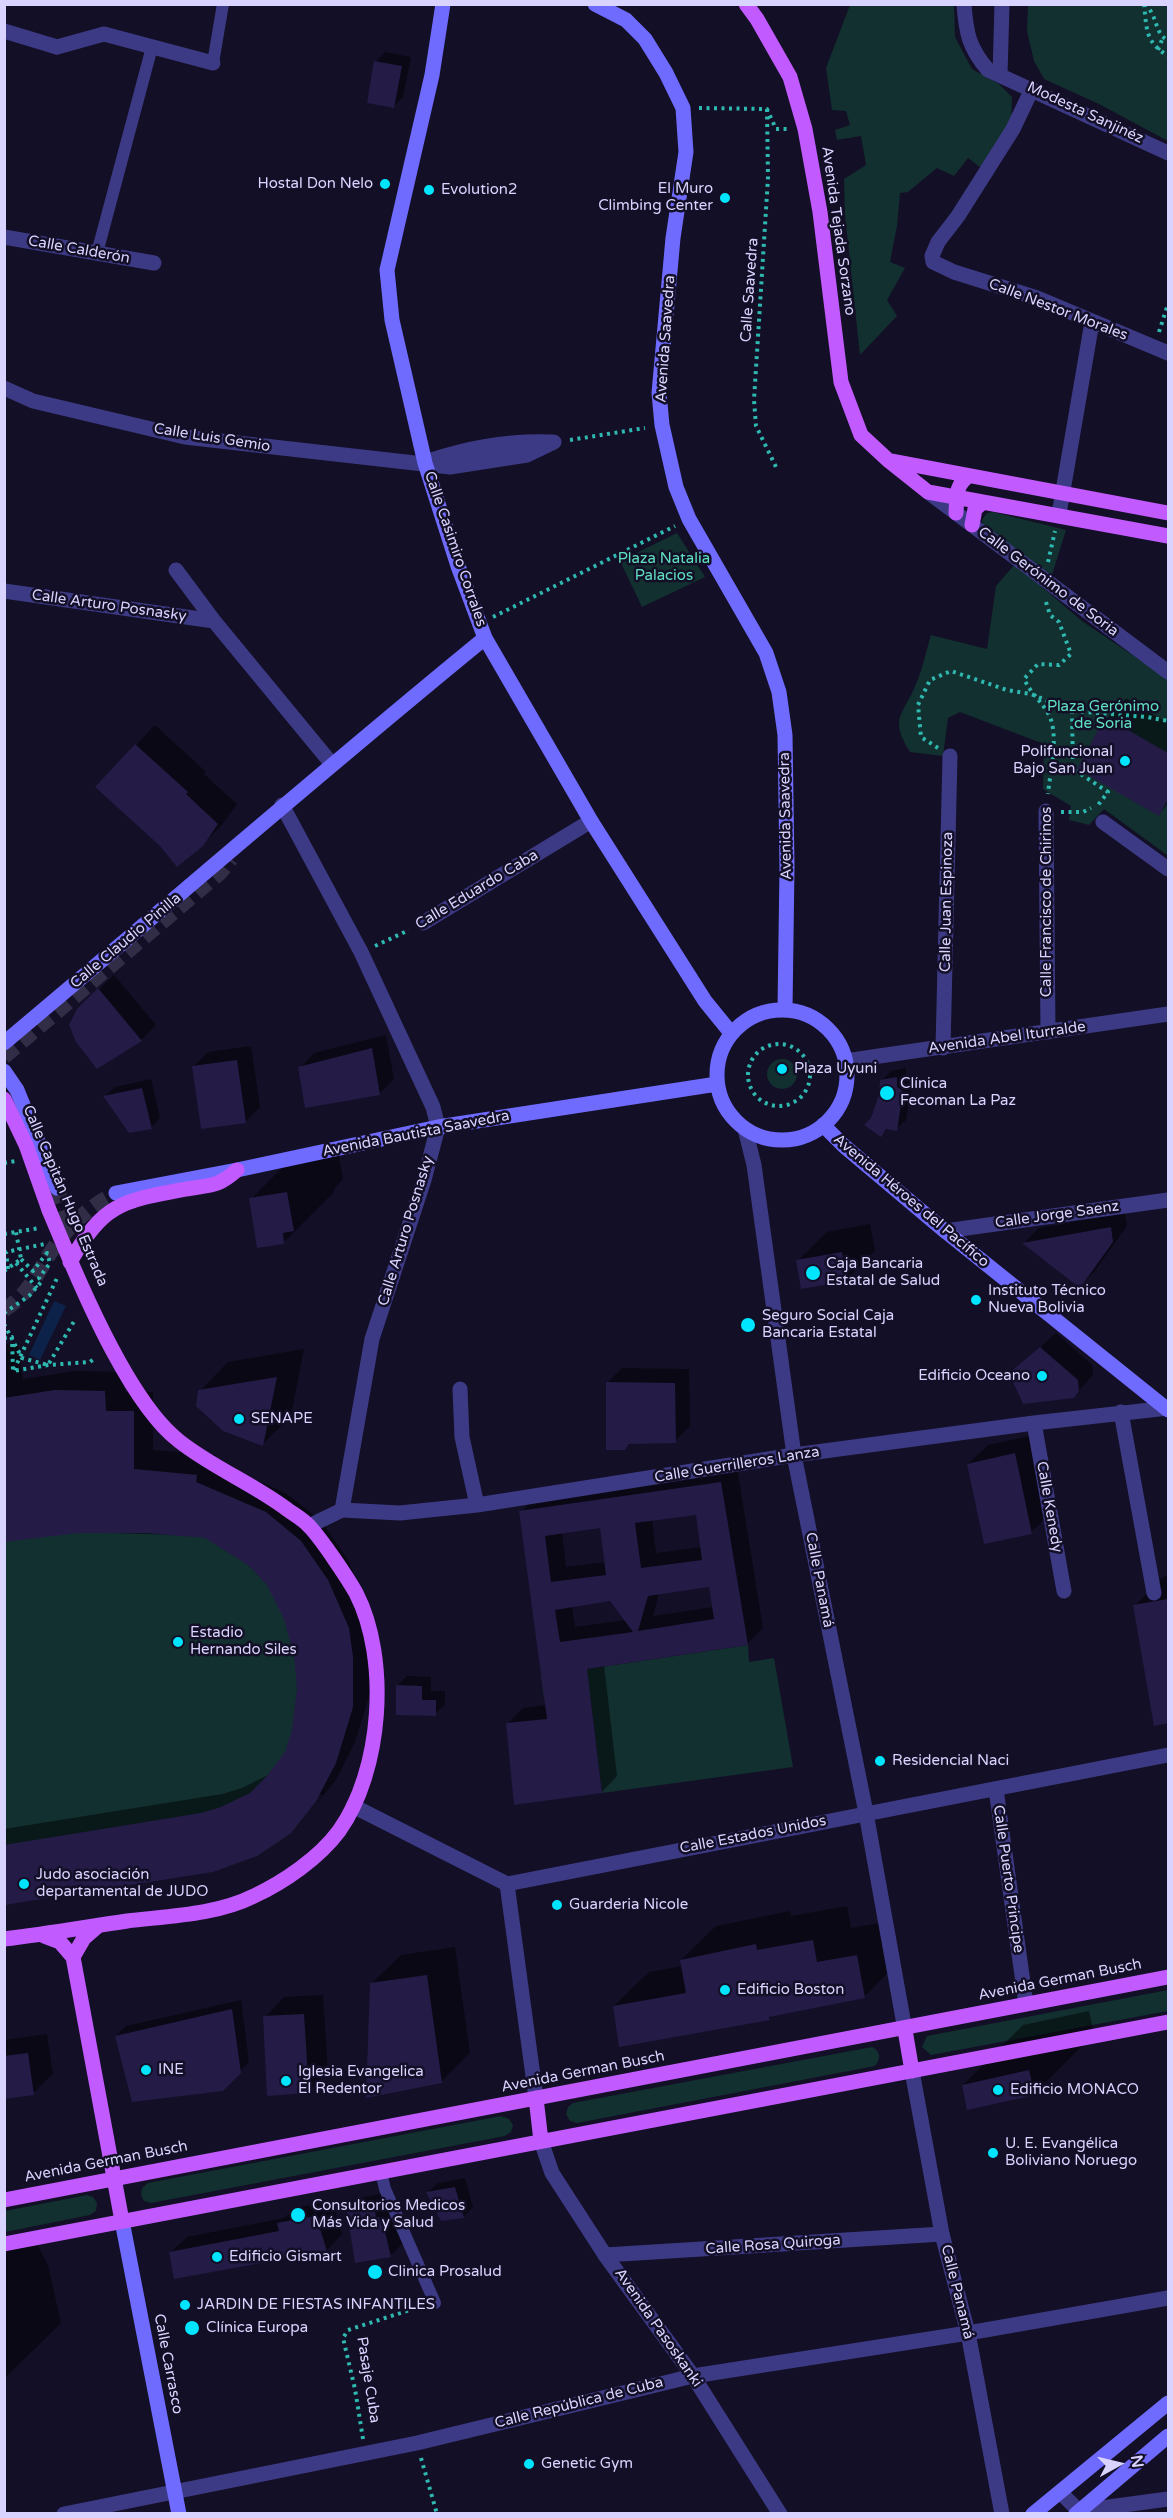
<!DOCTYPE html>
<meta charset="utf-8">
<style>
body{margin:0}
#map{position:relative;width:1173px;height:2518px;overflow:hidden;background:#130f26;font-family:"Varela Round",sans-serif}
canvas{display:block}
.frame{position:absolute;inset:0;border:6px solid #d9d4ff;pointer-events:none}
.north{position:absolute;left:1089px;top:2434px;width:60px;height:60px;-webkit-text-stroke:4px #130f26;paint-order:stroke;rotate:82deg;font-size:16px;font-weight:700;line-height:24px;text-align:center;color:#d9d4ff}
.north::after{content:'';display:block;margin:auto;width:21px;height:27px;background:#d9d4ff;clip-path:polygon(50% 0,100% 100%,50% 72%,0 100%)}
</style>
<div id="map">
<canvas width="1173" height="2518"></canvas>
<div class="frame"></div>
<div class="north">N</div>
</div>
<script>
const ctx = document.querySelector('canvas').getContext('2d');
ctx.lineJoin = 'round';
function fill(path, color) { ctx.fillStyle = color; ctx.fill(path, 'evenodd'); }
function stroke(path, color, width, dash) { ctx.strokeStyle = color; ctx.lineWidth = width; ctx.lineCap = dash ? 'butt' : 'round'; ctx.setLineDash(dash || []); ctx.stroke(path); }
function write(font, color, halo, rows, align = 'center') {
  ctx.font = font + ' "Varela Round",sans-serif'; ctx.lineWidth = 5; ctx.setLineDash([]); ctx.textBaseline = 'middle'; ctx.strokeStyle = halo; ctx.fillStyle = color; for (const [text, x, y, turn = 0] of rows) {
    ctx.save(); ctx.translate(x, y); ctx.rotate((+turn || 0) * Math.PI / 180); ctx.textAlign = isNaN(turn) ? turn : align; if (halo) ctx.strokeText(text, 0, 0); ctx.fillText(text, 0, 0); ctx.restore();
  }
}
const green = new Path2D(`
 M850,5H954L955,37L972,69L999,84L1012,97L1011,126L981,168L968,158L954,176L937,168L908,192L900,193L897,226L890,262L905,268L887,300L897,316L860,355L845,215L844,179L866,165L861,136L837,140L835,130L850,125L846,111L832,110L826,68Z
 M1028,5H1168V141L1099,104L1044,79L1034,61L1027,31Z
 M993,512L1066,530L1051,578L983,525L982,520L987,513Z
 M677,533L705,577L642,607L620,561Z
 M1015,564L1082,621L1168,679V853L1167,855L1104,809L1089,825L1069,820L1071,806L1043,789L1044,744L960,712L948,718L943,756L910,752C888,717 904,715 916,684C923,668 926,651 931,635L987,649L996,586Z
 M767 1074a15 15 0 1 1 30 0a15 15 0 1 1-30 0Z
 M55,1390L105,1391L106,1411H134V1469L197,1475L196,1488L220,1492L266,1512L301,1541L328,1580L349,1628L353,1657V1707L336,1763L316,1801L291,1833L257,1856L5,1905V1398Z
 M748,1645L749,1662L774,1658L793,1767L602,1793L590,1694L544,1699L541,1676Z
 M1168,1990V2011L931,2055L922,2047L927,2036Z
 M872,2047C881,2051 881,2059 875,2066L577,2123L570,2121L566,2114L568,2107L573,2103Z
 M501,2116L509,2119L513,2125L511,2132L505,2136L151,2203L144,2201L141,2195L142,2188L148,2183Z
 M87,2195L93,2197L97,2203L96,2211L90,2215L5,2232V2211Z`);
const water = new Path2D(`
 M54,1301L66,1306L40,1360L29,1355Z`);
const shadow = new Path2D(`
 M385,52L411,57L403,97L394,106L376,62Z
 M1126,698L1168,723V804L1159,814L1107,718Z
 M155,725L206,772L204,774L237,804L222,825L202,845L136,745Z
 M114,975L156,1025L141,1040L98,1067L93,995Z
 M386,1035L394,1079L379,1094L300,1068L314,1053Z
 M251,1046L260,1107L245,1122L193,1067L208,1052Z
 M906,1068V1078L912,1081L906,1120L896,1129L888,1128L881,1135L873,1119L880,1095L881,1081L891,1071Z
 M151,1079L160,1118L151,1128L105,1096L115,1087Z
 M337,1143L343,1179L334,1189V1192L284,1242L251,1199L301,1149Z
 M1125,1213L1127,1226L1094,1272L1080,1286L1025,1242L1039,1228Z
 M870,1224L875,1251L847,1279L798,1260L827,1232Z
 M1056,1333L1092,1365L1093,1375L1073,1397L1011,1374Z
 M18,1343L23,1379L76,1371L124,1372L125,1392H153V1450L216,1455L215,1463L286,1493L321,1521L348,1560L368,1608L372,1687L355,1742L336,1780L309,1813L322,1796L320,1794L300,1820H302L290,1832L4,1903V1829L222,1794L242,1788L270,1774L286,1753L293,1731L298,1689L295,1654L285,1619L268,1584L249,1564L206,1536L78,1532L4,1541V1345Z
 M304,1349L291,1416L263,1444L200,1391L228,1362Z
 M622,1368L689,1369L690,1426L675,1441L631,1443L625,1449L607,1383Z
 M1035,1435L1051,1513L1031,1532L968,1464L988,1445Z
 M737,1467L763,1628L748,1643L604,1665L617,1776L602,1792L507,1724L523,1708L547,1705L521,1512L537,1496ZM698,1513L702,1547L656,1553L652,1519ZM601,1527L606,1562L566,1567L562,1532ZM710,1585L713,1607L653,1616L659,1593ZM611,1600L626,1620L575,1627L572,1606Z
 M1168,1576V1722L1156,1724L1135,1606L1163,1577Z
 M407,1676L431,1677V1691H445V1705L435,1714L397,1686Z
 M847,1906L851,1928L891,1921L898,1962L864,1997L774,2014L769,2019L614,2006L649,1972L683,1966L681,1960L716,1926L790,1911L791,1916Z
 M455,1947L470,2053L441,2082L372,1983L401,1955Z
 M323,1995L328,2072L308,2092L265,2017L284,1997Z
 M241,2000L249,2062L222,2089L116,2036L126,2026Z
 M1089,2011L1094,2034L1034,2094L963,2085L1023,2025Z
 M47,2034L53,2074L33,2093L4,2097V2040Z
 M465,2178L473,2207L463,2217L428,2192L438,2183Z
 M388,2193L405,2241L390,2256L348,2212L363,2197Z
 M332,2201L342,2234L327,2250L176,2277L171,2252L187,2237L284,2218L295,2208Z
 M26,2232L38,2246L48,2265L61,2323L4,2379V2254Z`);
const building = new Path2D(`
 M374,61L402,66L394,108L367,103Z
 M1105,717L1168,753V799L1159,816L1077,769Z
 M135,744L188,792L186,794L218,824L203,846L177,867L160,846L95,787Z
 M98,988L142,1041L97,1069L76,1042L69,1025L77,1009Z
 M372,1048L380,1095L305,1108L298,1067Z
 M237,1060L246,1123L201,1129L192,1066Z
 M897,1077V1087L903,1091L897,1131L886,1129L881,1137L864,1125L871,1118L879,1095L880,1080Z
 M142,1088L152,1129L129,1133L103,1096Z
 M287,1192L294,1231L283,1233L284,1244L257,1248L249,1198Z
 M1111,1227L1113,1242L1080,1288L1022,1243Z
 M842,1252L847,1281L801,1289L796,1260Z
 M1040,1347L1078,1380L1079,1391L1074,1398L1023,1404L1009,1373Z
 M277,1377L263,1446L223,1431L196,1406L198,1390Z
 M606,1382L675,1383L676,1443L629,1444L625,1450H606Z
 M55,1390L105,1391L106,1411H134V1469L197,1475L196,1482L266,1512L301,1541L328,1580L349,1628L353,1657V1707L336,1763L316,1801L291,1833L257,1856L213,1872L4,1905V1845L201,1813L221,1807L250,1793L266,1777L285,1752L292,1730L297,1689L294,1655L284,1619L267,1585L248,1565L205,1538L146,1533H78L4,1542V1398Z
 M1015,1453L1032,1534L984,1544L967,1464Z
 M721,1482L748,1645L587,1669L602,1793L514,1805L506,1723L547,1719L519,1511ZM696,1515L702,1560L641,1568L635,1523ZM600,1528L606,1575L551,1582L545,1536ZM709,1587L714,1619L638,1631L648,1596ZM610,1601L633,1632L560,1642L555,1610Z
 M1168,1599V1723L1154,1726L1133,1605Z
 M396,1685L422,1686V1700H436V1716L396,1715Z
 M813,1940L817,1962L857,1955L865,1998L769,2017L770,2020L619,2047L613,2006L686,1993L680,1960L756,1944L757,1950Z
 M427,1975L442,2083L366,2098L370,1983Z
 M232,2009L241,2073L223,2091L132,2102L115,2036Z
 M304,2014L309,2093L267,2096L263,2016Z
 M28,2053L34,2095L4,2099V2056Z
 M1029,2070L1035,2095L967,2110L962,2085Z
 M455,2187L464,2218L441,2221L426,2192Z
 M374,2207L376,2217H379L382,2227H384L391,2257L355,2263L347,2212Z
 M316,2216L327,2251L174,2279L169,2252L279,2231L277,2223Z`);
const secondaryTunnel = new Path2D(`
 M4,1057L221,872L231,859
 M57,1188L71,1227
 M4,1310C36,1289 39,1264 62,1237C75,1220 96,1202 116,1193`);
const path = new Path2D(`
 M1144,4C1147,31 1145,41 1168,56
 M1145,4C1159,18 1153,31 1168,41
 M1158,50L1163,37
 M699,108L767,109L776,129H789
 M767,109L768,178L754,400L756,426L776,467
 M1159,332L1168,304
 M570,440L645,428
 M1048,562L1055,531
 M1046,602L1050,615L1059,622L1071,654L1059,665L1038,664L1024,679C1031,693 1038,698 1046,710C1061,730 1050,771 1048,794
 M493,617L675,526
 M1072,711L1073,769L1108,792L1098,805
 M938,748L921,737L918,705L930,680L951,671L1007,690L1031,694L1072,711L1147,717L1168,721
 M1061,812H1083L1091,808
 M375,946L409,930
 M748 1075a31 31 0 1 1 62 0a31 31 0 1 1-62 0Z
 M4,1163L16,1161
 M4,1234L39,1228
 M16,1263L37,1288
 M8,1269L6,1252L45,1244
 M4,1271L21,1259L16,1232
 M4,1313L29,1296L42,1281L39,1278L50,1263L47,1253L33,1271L21,1259
 M4,1324L22,1358L48,1365L76,1318
 M4,1338L12,1337L13,1371L48,1365L90,1362L95,1358
 M14,1370L58,1276
 M363,2439L355,2389L343,2338L348,2330L422,2306
 M421,2458L437,2514`);
const service = new Path2D(`
 M213,63L223,4
 M97,253L152,47
 M381,2172L385,2189L435,2303`);
const pedestrian = new Path2D(`
 M57,47L104,34L213,63`);
const minor = new Path2D(`
 M964,4C966,33 969,48 988,70L1168,153
 M4,31L57,47
 M1000,75L1002,4
 M1032,89L1013,129L958,216L938,242L932,256L933,262L954,272L1037,298L1168,353
 M4,237L154,263
 M4,388L33,401L185,437L450,467L527,455L554,442
 M428,461C467,448 511,440 552,442
 M1059,514L1092,322
 M176,570L214,621L331,763
 M4,591L214,621
 M1046,811L1048,1032
 M1103,822L1168,869
 M423,923L591,821
 M943,1048L950,756
 M845,1061L1168,1014
 M945,1231L1168,1200
 M460,1389L462,1437L477,1505
 M1121,1412L1154,1593
 M1034,1423L1064,1591
 M342,1510L400,1513L477,1505L794,1455L1034,1423L1168,1408
 M996,1789L1026,2004
 M507,1884L1168,1755
 M605,2255L942,2234
 M64,2514L417,2443L693,2376L968,2333L1168,2298`);
const tertiary = new Path2D(`
 M928,492L1168,672
 M282,805L361,952L433,1107L438,1127L424,1180L372,1339L342,1510L309,1526
 M745,1129L754,1165L794,1455L866,1813L905,2030
 M353,1806L507,1884L536,2098
 M912,2071L942,2234L968,2333L1002,2514
 M541,2141L552,2173L605,2255L693,2376L780,2514
 M1060,2492L1079,2511L1168,2499`);
const secondary = new Path2D(`
 M443,4L432,75L387,270L392,320L425,463L458,566L485,638L591,821L705,1001L731,1033
 M595,4L626,20L645,39L666,73L683,108L686,152L673,238L659,393L662,425L676,487L689,519L766,653L779,692L785,735L787,867L785,1009
 M717 1075a65 65 0 1 1 130 0a65 65 0 1 1-130 0Z
 M4,1043C165,908 322,771 485,638
 M4,1071L17,1090L57,1188
 M823,1125L844,1146L945,1231L1168,1410
 M116,1193L237,1170L438,1127L717,1084
 M122,2221L179,2514
 M1033,2514L1168,2403
 M1076,2514L1168,2436`);
const primary = new Path2D(`
 M746,4L757,19L790,77L805,129L820,212L841,382L861,435L889,461L928,492L1168,536
 M892,461L1168,513
 M956,513C957,498 955,484 969,476
 M972,525L975,509L983,502
 M4,1099L26,1145L49,1210
 M70,1262C104,1203 122,1201 186,1189C211,1185 218,1187 237,1170
 M44,1936L60,1942L73,1957L122,2221
 M4,1939C46,1934 86,1927 127,1921C169,1916 216,1915 254,1896C284,1882 319,1858 339,1831C382,1771 390,1659 356,1593C347,1577 322,1540 310,1527C304,1520 295,1515 288,1510C254,1484 213,1468 179,1441C133,1406 88,1303 65,1248
 M73,1957L84,1938L99,1925
 M905,2030L912,2071
 M536,2098L541,2141
 M4,2200L1168,1977
 M4,2244L1168,2022`);
const primaryBridge = new Path2D(`
 M49,1210L65,1248`);
const markers = [
 [385,184,6,"#00e5ff"],
 [429,190,6,"#00e5ff"],
 [725,198,6,"#00e5ff"],
 [1125,761,6,"#00e5ff"],
 [782,1069,6,"#00e5ff"],
 [887,1093,8,"#00e5ff"],
 [813,1273,8,"#00e5ff"],
 [976,1300,6,"#00e5ff"],
 [748,1325,8,"#00e5ff"],
 [1042,1376,6,"#00e5ff"],
 [239,1419,6,"#00e5ff"],
 [178,1642,6,"#00e5ff"],
 [880,1761,6,"#00e5ff"],
 [24,1884,6,"#00e5ff"],
 [557,1905,6,"#00e5ff"],
 [725,1990,6,"#00e5ff"],
 [146,2070,6,"#00e5ff"],
 [286,2081,6,"#00e5ff"],
 [998,2090,6,"#00e5ff"],
 [993,2153,6,"#00e5ff"],
 [298,2215,8,"#00e5ff"],
 [217,2257,6,"#00e5ff"],
 [375,2272,8,"#00e5ff"],
 [185,2305,6,"#00e5ff"],
 [192,2328,8,"#00e5ff"],
 [529,2464,6,"#00e5ff"]
];
const streetNames = [
 ["Modesta Sanjinéz",1085,113,25],
 ["Avenida Tejada Sorzano",838,231,82],
 ["Calle Calderón",79,250,10],
 ["Calle Saavedra",750,290,-86],
 ["Calle Nestor Morales",1058,310,21],
 ["Avenida Saavedra",666,339,-86],
 ["Calle Luis Gemio",212,438,9],
 ["Calle Casimiro Corrales",455,549,71],
 ["Calle Gerónimo de Soria",1048,582,37],
 ["Calle Arturo Posnasky",109,606,8],
 ["Avenida Saavedra",786,816,-91],
 ["Calle Eduardo Caba",477,890,-31],
 ["Calle Juan Espinoza",947,902,-89],
 ["Calle Francisco de Chirinos",1047,902,-90],
 ["Calle Claudio Pinilla",126,941,-40],
 ["Avenida Abel Iturralde",1007,1038,-8],
 ["Avenida Bautista Saavedra",416,1134,-11],
 ["Calle Capitán Hugo Estrada",65,1196,67],
 ["Avenida Héroes del Pacífico",911,1201,40],
 ["Calle Jorge Saenz",1057,1215,-8],
 ["Calle Arturo Posnasky",406,1231,-73],
 ["Calle Guerrilleros Lanza",737,1465,-9],
 ["Calle Kenedy",1049,1507,80],
 ["Calle Panamá",819,1580,79],
 ["Calle Estados Unidos",753,1835,-11],
 ["Calle Puerto Principe",1008,1879,82],
 ["Avenida German Busch",1060,1980,-11],
 ["Avenida German Busch",583,2072,-11],
 ["Avenida German Busch",106,2162,-11],
 ["Calle Rosa Quiroga",773,2245,-4],
 ["Calle Panamá",957,2292,76],
 ["Avenida Pasoskanki",658,2328,55],
 ["Calle Carrasco",168,2364,79],
 ["Pasaje Cuba",368,2380,81],
 ["Calle República de Cuba",579,2403,-14]
];
const poiNames = [
 ["Hostal Don Nelo",373,184,"right"],
 ["El Muro",713,189,"right"],
 ["Climbing Center",713,206,"right"],
 ["Evolution2",441,190],
 ["Polifuncional",1113,752,"right"],
 ["Bajo San Juan",1113,769,"right"],
 ["Plaza Uyuni",794,1069],
 ["Clínica",900,1084],
 ["Fecoman La Paz",900,1101],
 ["Caja Bancaria",826,1264],
 ["Estatal de Salud",826,1281],
 ["Instituto Técnico",988,1291],
 ["Nueva Bolivia",988,1308],
 ["Seguro Social Caja",762,1316],
 ["Bancaria Estatal",762,1333],
 ["Edificio Oceano",1030,1376,"right"],
 ["SENAPE",251,1419],
 ["Estadio",190,1633],
 ["Hernando Siles",190,1650],
 ["Residencial Naci",892,1761],
 ["Judo asociación",36,1875],
 ["departamental de JUDO",36,1892],
 ["Guarderia Nicole",569,1905],
 ["Edificio Boston",737,1990],
 ["INE",158,2070],
 ["Iglesia Evangelica",298,2072],
 ["El Redentor",298,2089],
 ["Edificio MONACO",1010,2090],
 ["U. E. Evangélica",1005,2144],
 ["Boliviano Noruego",1005,2161],
 ["Consultorios Medicos",312,2206],
 ["Más Vida y Salud",312,2223],
 ["Edificio Gismart",229,2257],
 ["Clinica Prosalud",388,2272],
 ["JARDIN DE FIESTAS INFANTILES",197,2305],
 ["Clínica Europa",206,2328],
 ["Genetic Gym",541,2464]
];
const parkNames = [
 ["Plaza Natalia",664,559],
 ["Palacios",664,576],
 ["Plaza Gerónimo",1103,707],
 ["de Soria",1103,724]
];
fill(green, '#12302f');
fill(water, '#0c2248');
fill(shadow, '#0007');
fill(building, '#241b47');
stroke(secondaryTunnel, '#312d47', 15, [15, 8]);
stroke(path, '#2fb8b0', 4, [3, 4.5]);
stroke(service, '#3d3a85', 12);
stroke(pedestrian, '#3d3a85', 15);
stroke(minor, '#3d3a85', 15);
stroke(tertiary, '#3d3a85', 15);
stroke(secondary, '#6f6bff', 15);
stroke(primary, '#c25bff', 15);
stroke(primaryBridge, '#c25bff', 15);
for (const [x, y, r, color] of markers) { const dot = new Path2D(); dot.arc(x, y, r, 0, 2 * Math.PI); ctx.fillStyle = color; ctx.fill(dot); stroke(dot, '#130f26', 2); }
write('15px', '#d9d4ff', '#130f26', streetNames);
write('15px', '#d9d4ff', '#130f26', poiNames, 'left');
write('15px', '#5fe0c0', '#130f26', parkNames);
</script>
